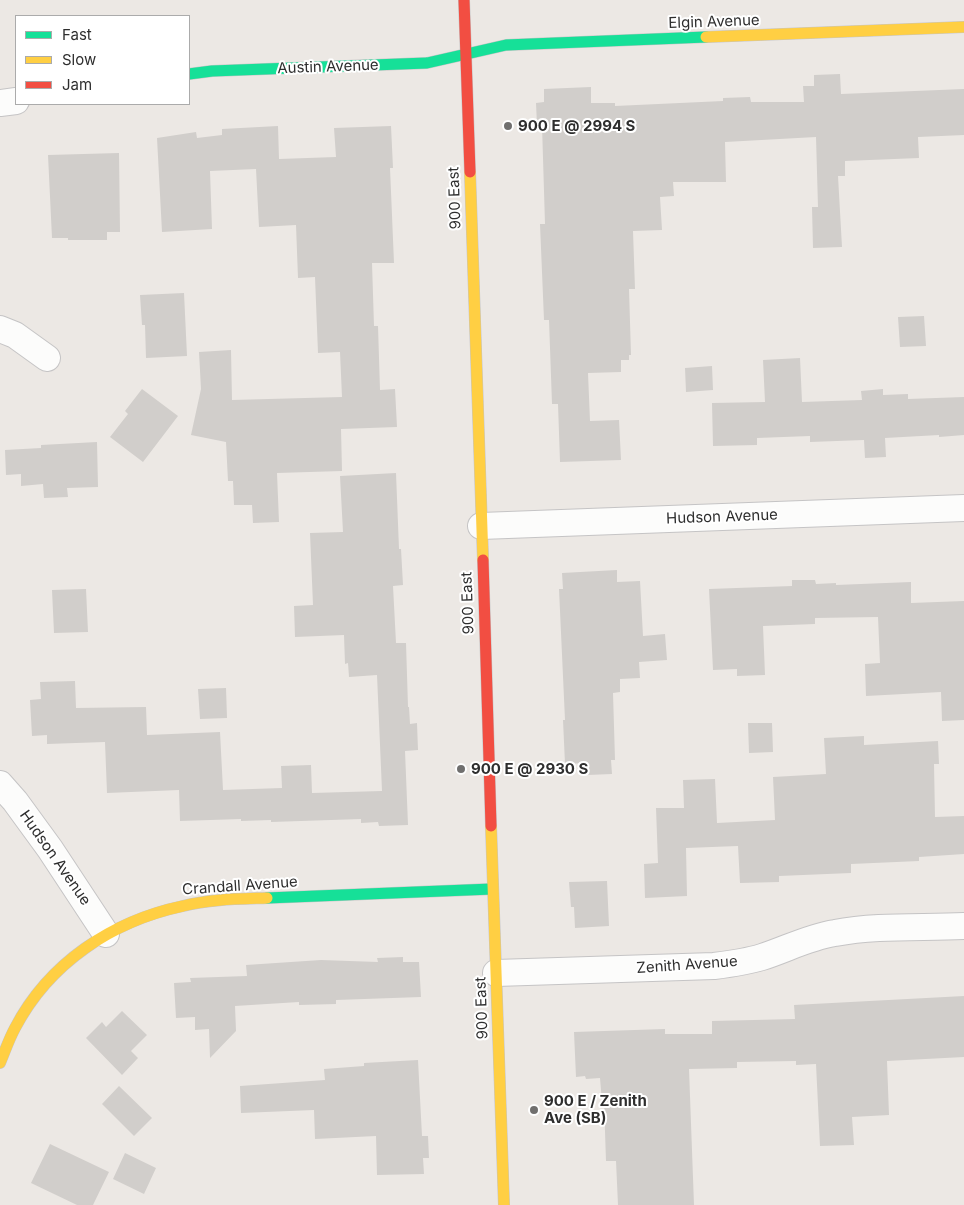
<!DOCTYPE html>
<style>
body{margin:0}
#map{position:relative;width:964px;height:1205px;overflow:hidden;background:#ece8e4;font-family:Inter,sans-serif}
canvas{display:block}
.legend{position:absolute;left:15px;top:15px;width:175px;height:90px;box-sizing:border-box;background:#fff;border:1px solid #ababab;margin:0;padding:6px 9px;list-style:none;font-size:15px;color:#2e2e2e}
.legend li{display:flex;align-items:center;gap:10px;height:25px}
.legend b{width:25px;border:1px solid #ababab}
</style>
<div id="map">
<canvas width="964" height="1205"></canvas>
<ul class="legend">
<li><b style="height:6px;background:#16e098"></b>Fast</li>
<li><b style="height:6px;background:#ffcf43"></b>Slow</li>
<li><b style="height:6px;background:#f24e42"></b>Jam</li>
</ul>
</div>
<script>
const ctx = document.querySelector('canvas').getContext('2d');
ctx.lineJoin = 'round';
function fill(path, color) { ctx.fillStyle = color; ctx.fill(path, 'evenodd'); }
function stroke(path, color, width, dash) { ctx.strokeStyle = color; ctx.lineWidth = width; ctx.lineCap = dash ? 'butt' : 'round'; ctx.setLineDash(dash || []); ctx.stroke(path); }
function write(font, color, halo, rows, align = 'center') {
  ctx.font = font + ' Inter,sans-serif'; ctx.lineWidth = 4; ctx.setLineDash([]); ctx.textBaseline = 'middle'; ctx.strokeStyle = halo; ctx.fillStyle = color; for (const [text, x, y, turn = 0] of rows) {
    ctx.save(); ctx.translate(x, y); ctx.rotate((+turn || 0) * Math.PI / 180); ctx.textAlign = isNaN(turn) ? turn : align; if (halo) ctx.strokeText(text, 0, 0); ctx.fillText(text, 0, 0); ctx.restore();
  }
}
const building = new Path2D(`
 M840,74L841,94L964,89V135L918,137L919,158L845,161V176H838L842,247L813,248L812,207H818L816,137L725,142L726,182H673L674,196L660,197L662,230L633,231L635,289H629L631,355H629V360H621V372L588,373L590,421L619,420L621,460L560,462L558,404H552L549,320H544L540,224H545L542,125H537L536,103L544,102V89L591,87V103H615V106L723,101V98L750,97L751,102H804L803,86H814V75Z
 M278,126L279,159L336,157L334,128L391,126L393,168H390L394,263H372L374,326H378L380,390L395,389L397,427L341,429L342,471L277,473L279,522L253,523L252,505H234L233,481H228L226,442L191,435L201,389L199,352L231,350L232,400L342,397L340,352L318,353L315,277L298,278L296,225L259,227L256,169L210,171L212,229L162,232L157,138L196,132L197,138L222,135V129Z
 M119,153L120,232H107V240H68V238H52L48,155Z
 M184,293L187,356L146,358L145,325H142L140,295Z
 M924,316L926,346L900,347L898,317Z
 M800,358L802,402L862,400L861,391L883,389V395L908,394V399L964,397V435L939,437V435L885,438L886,457L865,458L864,440L810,442V436L757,438V445L713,446L712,403L765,402L763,360Z
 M712,366L713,390L686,392L685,368Z
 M142,389L178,416L143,462L110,437L128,414L125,411Z
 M97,442L98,487L67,488L68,497L44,498L43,484L21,486V474L6,475L5,450L41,448V445Z
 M396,473L399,549H401L403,585L393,586L396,643H406L408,707H409L410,724L417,723L418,750L405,751L408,825L379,826L378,822L361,823V819L271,822V820L241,821V819L180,821L179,790L107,793L105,742L47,744V735L32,736L30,700L41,699L40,682L75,681L76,708L146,707L147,735L220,732L223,790L282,788L281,766L311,765L312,793L382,791L377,675L349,677L348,663L345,664L344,635L295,637L294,606L313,605L310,533L343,532L340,476Z
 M617,570V582L640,581L643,636L665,634L667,660L639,662L640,678L620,679V692L613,693L615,760H611L612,774L587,775L586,763L565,764L563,720H565L559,589H563L562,573Z
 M792,580H815L816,584L836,583V585L911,582V603L964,601V720L942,721L941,692L866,696L865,664L880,663L878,617L815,618V624L763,626L765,675L737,676V669L713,670L709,589L792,586Z
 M86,589L88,632L54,633L52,590Z
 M226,688L227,718L200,719L198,689Z
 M748,723H772L773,752L749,753Z
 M864,736V745L938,741L939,764H934L935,817L964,816V854L919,857V861L851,864V873L779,876V882L740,883L738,846L686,848L687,896L645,898L644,864L658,863L656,808H684L683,780L715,779L717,823L775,820L773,777L826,774L824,738Z
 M607,881L609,926L575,928L574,907H571L569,882Z
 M403,957V962H419L421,997L336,1000V1004L299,1005V1002L235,1006L236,1031L210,1058L209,1029L195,1030V1017L176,1018L174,983L191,982L190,978L247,976L246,965L321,960L378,962L377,958Z
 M964,996V1057L887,1061L889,1115L852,1117L854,1145L820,1146L816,1064L796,1065V1061L737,1062V1068L689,1069L694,1205H618L616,1161H606L604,1102H602L600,1078L586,1079L585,1076L576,1077L574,1032L665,1029V1034H712V1021L795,1019L794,1005Z
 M122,1011L147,1035L131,1051L138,1058L122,1075L86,1038L102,1022L106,1027Z
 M418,1060L422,1136H428L429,1158H423L424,1174L377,1175L376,1136L315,1139L314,1110L241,1113L240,1086L325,1080L324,1069L364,1066V1063Z
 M119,1086L152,1118L134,1136L102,1104Z
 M50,1144L109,1172L93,1205H77L31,1183Z
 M125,1153L156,1168L144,1194L113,1179Z`);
const street = new Path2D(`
 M0,103L16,101
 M0,329L15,335L47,358
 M481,526L964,508
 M0,784L15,801L50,849L106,934
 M496,973L714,966C730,964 746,962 762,957C787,949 809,937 835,933C877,925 921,928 964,926`);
const fast = new Path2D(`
 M189,74L212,71L427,63L506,45L706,37
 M267,898L492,889`);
const slow = new Path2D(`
 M706,37L964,27
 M470,172L483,560
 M491,826L504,1205
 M0,1063C5,1051 9,1039 15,1028C49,963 112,921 183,906C210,899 239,899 267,898`);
const jam = new Path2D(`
 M464,0L470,172
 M483,560L491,826`);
const markers = [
 [508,126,5,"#706f6e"],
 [461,769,5,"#706f6e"],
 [534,1110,5,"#706f6e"]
];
const streetNames = [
 ["Elgin Avenue",714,22,-2],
 ["Austin Avenue",328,67,-2],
 ["900 East",455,198,-92],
 ["Hudson Avenue",722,517,-2],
 ["900 East",468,603,-92],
 ["Hudson Avenue",55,858,55],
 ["Crandall Avenue",240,886,-4],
 ["Zenith Avenue",687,965,-4],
 ["900 East",482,1008,-92]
];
const poiNames = [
 ["900 E @ 2994 S",518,126],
 ["900 E @ 2930 S",471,769],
 ["900 E / Zenith",544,1101],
 ["Ave (SB)",544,1118]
];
fill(building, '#d1cecb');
stroke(street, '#c5c4c5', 28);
stroke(fast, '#c5c4c5', 12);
stroke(slow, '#c5c4c5', 12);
stroke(jam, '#c5c4c5', 12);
stroke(street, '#fcfcfb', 26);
stroke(fast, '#16e098', 11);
stroke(slow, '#ffcf43', 11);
stroke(jam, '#f24e42', 11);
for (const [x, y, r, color] of markers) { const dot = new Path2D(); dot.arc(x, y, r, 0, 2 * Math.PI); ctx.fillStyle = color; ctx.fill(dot); stroke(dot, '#fff', 2); }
write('15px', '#2e2e2e', '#fff', streetNames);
write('bold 15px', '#2e2e2e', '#fff', poiNames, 'left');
</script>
